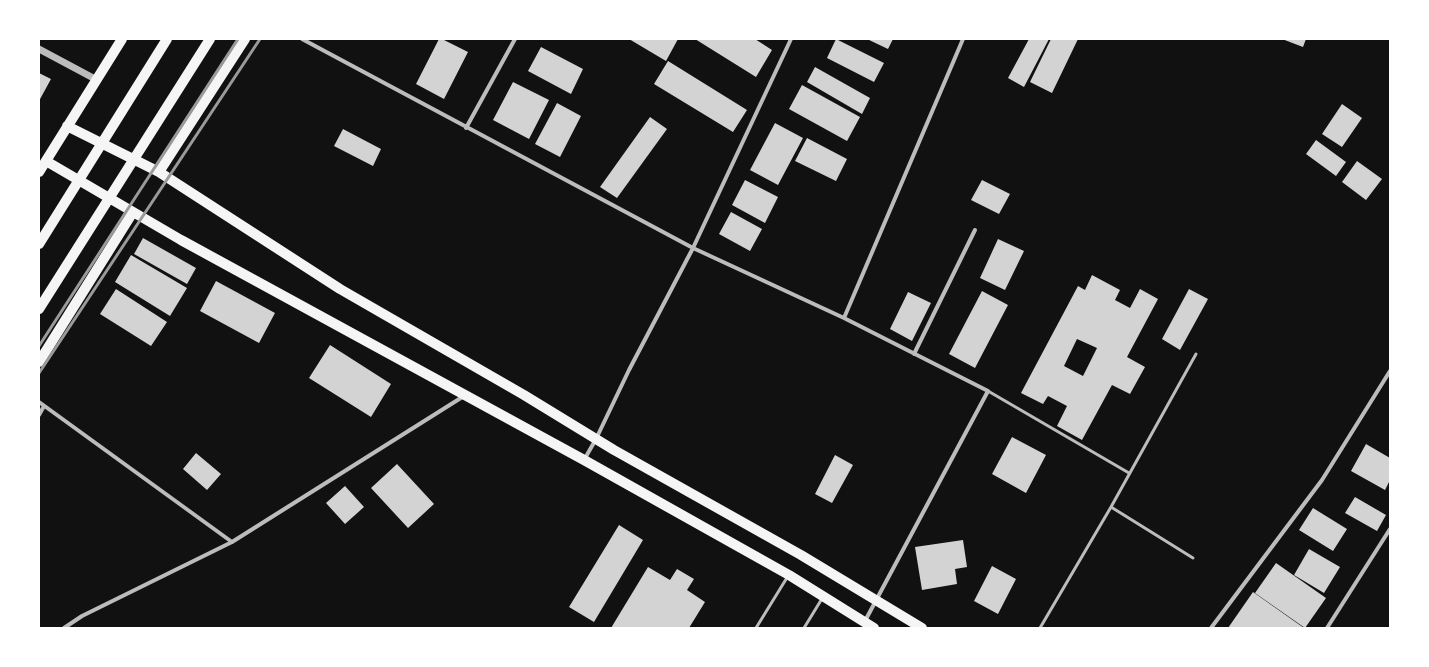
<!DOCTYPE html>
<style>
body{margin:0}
#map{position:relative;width:1429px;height:667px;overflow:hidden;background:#111;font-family:Jost,sans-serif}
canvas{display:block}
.frame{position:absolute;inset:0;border:40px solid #fff;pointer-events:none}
</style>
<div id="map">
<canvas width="1429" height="667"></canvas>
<div class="frame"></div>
</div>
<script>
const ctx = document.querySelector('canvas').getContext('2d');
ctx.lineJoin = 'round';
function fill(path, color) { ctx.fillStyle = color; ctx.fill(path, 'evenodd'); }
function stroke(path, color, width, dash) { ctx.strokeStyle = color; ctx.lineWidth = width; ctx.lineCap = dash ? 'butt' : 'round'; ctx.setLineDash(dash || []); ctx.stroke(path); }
const building = new Path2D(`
 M439,39H442L468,52L444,99L416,84Z
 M629,39H678L666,61Z
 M695,39H755L772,50L756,77Z
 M836,39L884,63L874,82L827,58Z
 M867,39H893L888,49Z
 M1029,39H1049L1024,87L1008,78Z
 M1051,39H1078L1052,93L1030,82Z
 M1282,39H1306L1303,47Z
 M541,47L583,69L571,94L528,71Z
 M668,61L747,110L733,132L654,84Z
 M815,67L870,98L862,114L807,82Z
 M39,73L51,79L39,101Z
 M513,82L549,100L529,139L493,120Z
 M802,85L860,117L847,141L789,109Z
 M557,103L581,116L560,157L535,144Z
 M1342,104L1362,118L1342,147L1322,134Z
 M650,117L667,129L617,198L600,187Z
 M775,123L803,138L778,185L750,170Z
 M343,129L381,149L373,166L334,146Z
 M807,138L847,159L836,181L795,161Z
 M1316,140L1346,162L1336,176L1306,154Z
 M1357,161L1382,179L1366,200L1342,182Z
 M745,180L778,197L765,223L732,205Z
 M982,180L1010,194L999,214L971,200Z
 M731,212L762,229L750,251L719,234Z
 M143,238L196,268L187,284L134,254Z
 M998,239L1024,251L1005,290L980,278Z
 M131,255L187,288L170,316L115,282Z
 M1092,275L1120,290L1115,300L1130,308L1140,289L1158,299L1127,357L1145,367L1130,394L1112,385L1082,440L1057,426L1067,406L1048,396L1043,404L1021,393L1078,286L1085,290ZM1077,339L1097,348L1083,376L1064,366Z
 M216,281L275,313L259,343L200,311Z
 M116,289L167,322L151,346L100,314Z
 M1189,289L1208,299L1180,350L1162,339Z
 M982,291L1008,305L975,368L949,354Z
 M908,292L931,303L912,341L890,329Z
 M330,345L391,384L371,417L309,378Z
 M1012,437L1046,455L1026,493L992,474Z
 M1366,444L1390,458V480L1385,490L1351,471Z
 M196,453L221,474L207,490L183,469Z
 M835,455L853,465L832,503L815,494Z
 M397,464L434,504L408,528L371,488Z
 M345,486L364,507L345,524L326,503Z
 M1355,497L1386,515L1377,531L1345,513Z
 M1313,508L1347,529L1333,551L1299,530Z
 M619,525L643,540L594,622L569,607Z
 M963,540L967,567L955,569L957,584L922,590L915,547Z
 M1309,549L1340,567L1324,593L1294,575Z
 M1276,563L1326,598L1305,628L1255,593Z
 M992,566L1016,579L998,614L974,601Z
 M648,567L670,580L677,569L694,579L687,590L705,602L689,628H611Z
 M1253,592L1304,628H1228Z`);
const service = new Path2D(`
 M988,391L1129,473
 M1111,507L1193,558
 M756,628L788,576
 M804,628L823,597
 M1040,628L1111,507L1196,354`);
const minor = new Path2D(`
 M302,39L693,248L844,318L988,391L865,621
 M466,128L515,39
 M844,318L963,39
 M914,354L975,230
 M39,402L232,542
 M39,415L44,406
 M584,460L596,439L629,370L693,248L791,39
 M64,628L82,616L232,542L464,396
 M1211,628L1322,480L1390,371
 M1327,628L1390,529`);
const tertiary = new Path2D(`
 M39,49L97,80`);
const primary = new Path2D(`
 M67,126L159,172L340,289L524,395L614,450L801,555L922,628
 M46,161L181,240L584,460L789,575L874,628
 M39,172L122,39
 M159,172L245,39
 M39,244L167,39
 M39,309L210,39
 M39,362L133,212`);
const rail = new Path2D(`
 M39,346L238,39
 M39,373L260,39`);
fill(building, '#d3d3d3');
stroke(service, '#bcbcbc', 3);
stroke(minor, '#bcbcbc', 4);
stroke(tertiary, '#bcbcbc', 7);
stroke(primary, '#f5f5f5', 10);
stroke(rail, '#9a9a9a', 3);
</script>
